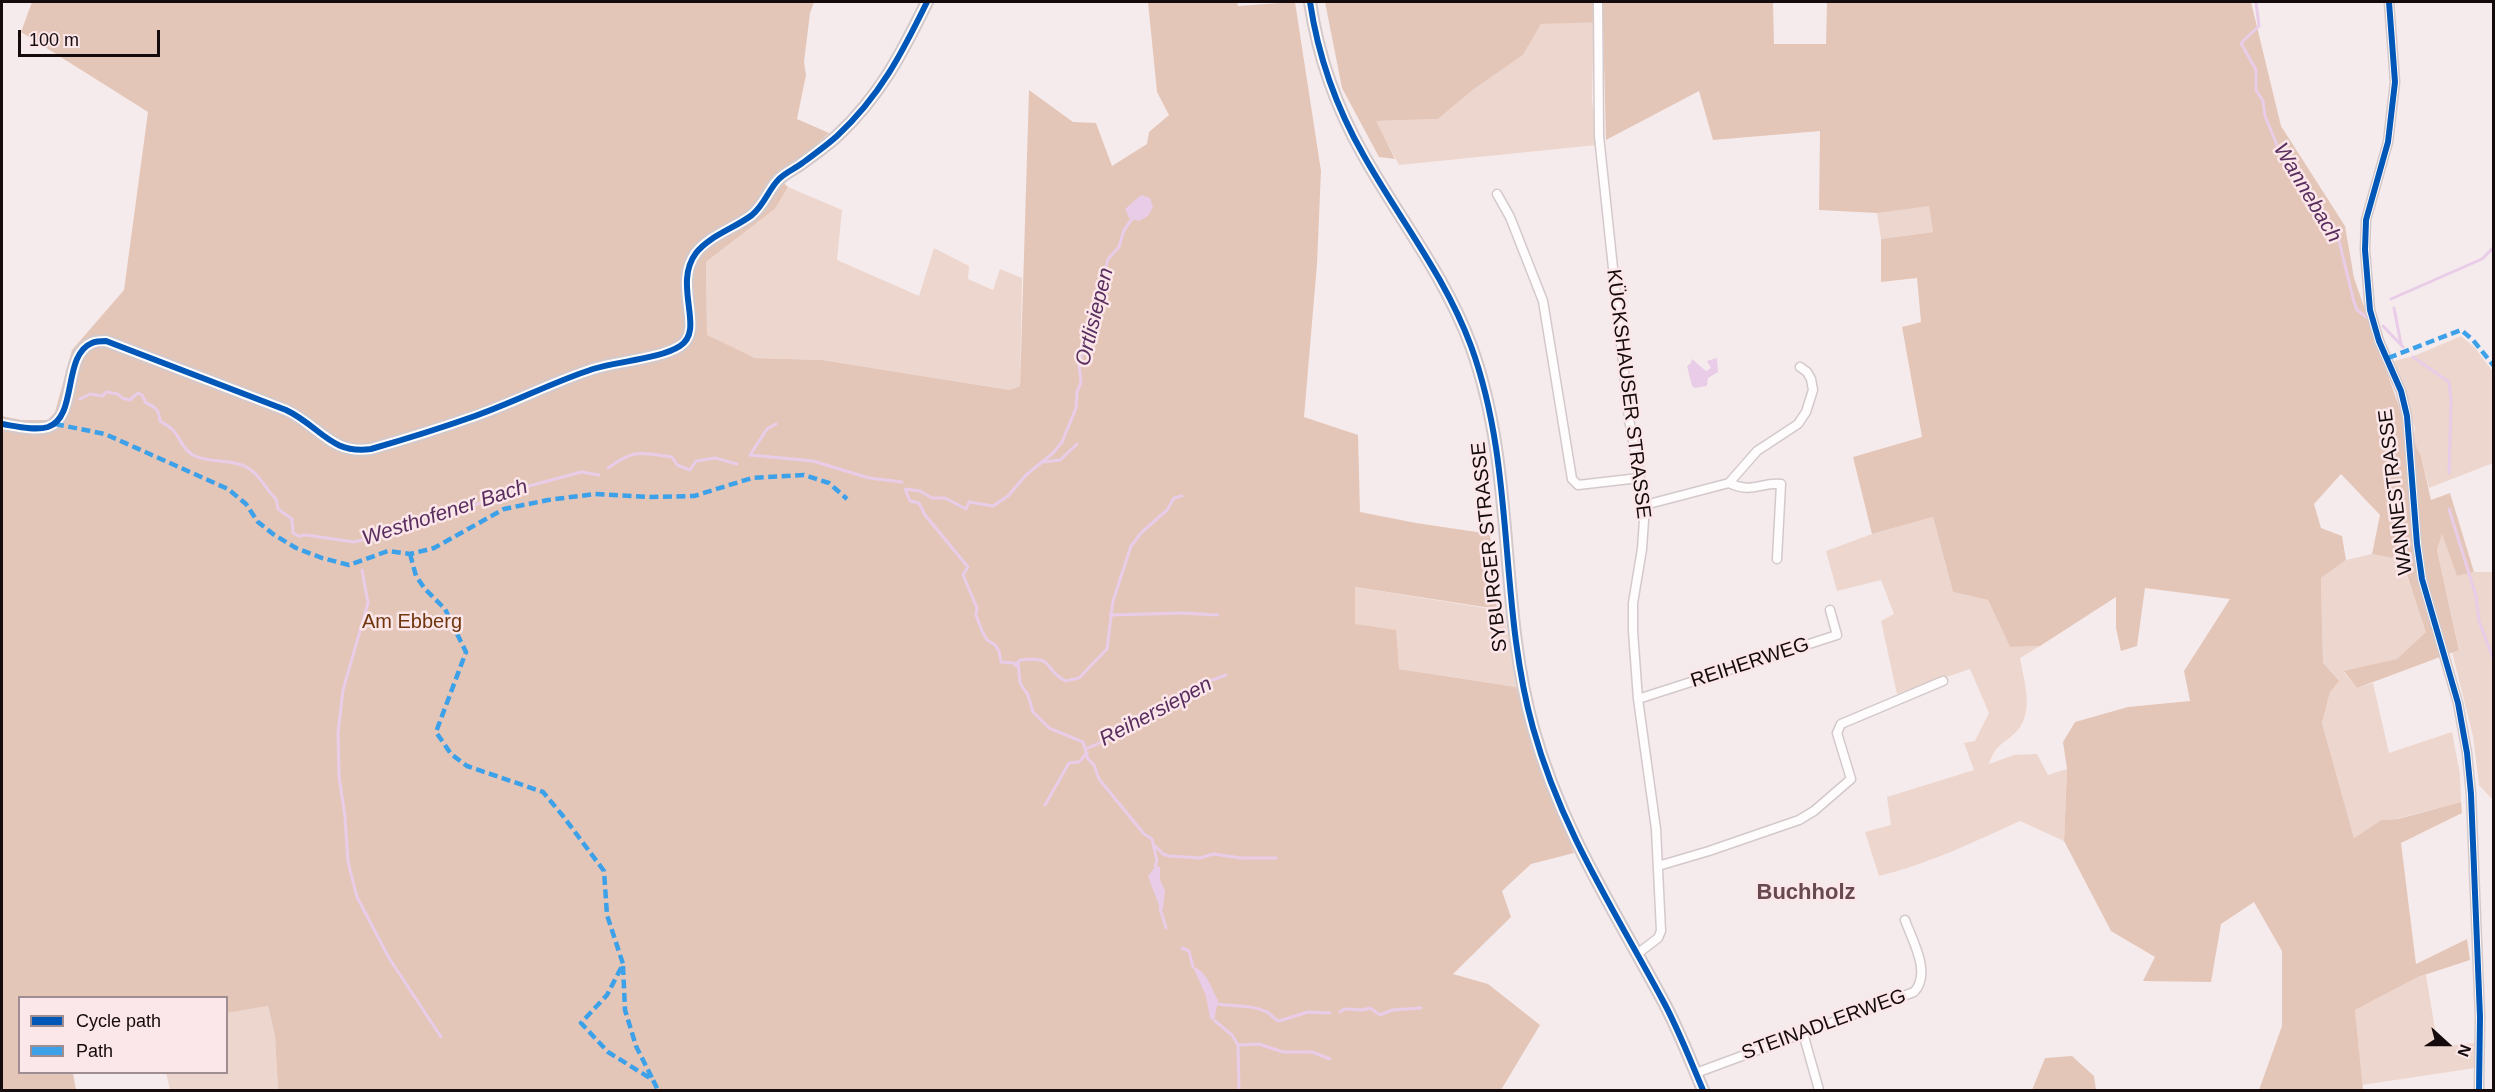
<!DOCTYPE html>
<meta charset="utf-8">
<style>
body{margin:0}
#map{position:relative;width:2495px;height:1092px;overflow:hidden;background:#f6ebec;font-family:Helvetica,sans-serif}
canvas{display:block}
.frame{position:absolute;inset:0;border:3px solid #150a0c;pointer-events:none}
.legend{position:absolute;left:18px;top:996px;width:210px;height:78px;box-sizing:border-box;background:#fbe6e9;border:2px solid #9f8e91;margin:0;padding:8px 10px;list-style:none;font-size:18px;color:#150a0c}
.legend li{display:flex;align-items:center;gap:12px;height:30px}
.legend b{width:30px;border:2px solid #9f8e91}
.north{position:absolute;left:2417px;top:1014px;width:60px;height:60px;-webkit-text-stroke:4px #fbe6e9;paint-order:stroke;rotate:111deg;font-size:16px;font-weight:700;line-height:24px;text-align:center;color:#150a0c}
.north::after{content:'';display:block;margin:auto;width:21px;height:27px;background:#150a0c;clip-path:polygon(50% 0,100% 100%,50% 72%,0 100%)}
.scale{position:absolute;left:18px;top:30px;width:142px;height:27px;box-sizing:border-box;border:3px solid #150a0c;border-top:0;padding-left:8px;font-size:18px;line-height:21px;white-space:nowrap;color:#150a0c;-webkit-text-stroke:4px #fbe6e9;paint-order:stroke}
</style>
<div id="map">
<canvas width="2495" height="1092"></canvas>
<div class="frame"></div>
<ul class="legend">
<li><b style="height:8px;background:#0057b8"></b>Cycle path</li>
<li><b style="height:8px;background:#3da1e9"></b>Path</li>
</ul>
<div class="north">N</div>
<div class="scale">100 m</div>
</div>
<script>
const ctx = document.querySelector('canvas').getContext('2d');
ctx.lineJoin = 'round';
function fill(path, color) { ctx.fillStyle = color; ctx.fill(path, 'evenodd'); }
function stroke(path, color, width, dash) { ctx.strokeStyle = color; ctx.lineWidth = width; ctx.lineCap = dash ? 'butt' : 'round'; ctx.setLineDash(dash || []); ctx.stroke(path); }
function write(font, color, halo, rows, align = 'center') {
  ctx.font = font + ' Helvetica,sans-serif'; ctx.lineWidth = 5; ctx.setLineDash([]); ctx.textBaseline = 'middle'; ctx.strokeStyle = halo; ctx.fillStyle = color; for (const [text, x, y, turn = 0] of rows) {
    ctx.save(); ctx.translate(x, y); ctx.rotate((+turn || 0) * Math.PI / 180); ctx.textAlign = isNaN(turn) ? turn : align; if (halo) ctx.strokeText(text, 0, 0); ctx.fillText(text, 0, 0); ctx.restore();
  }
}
const green = new Path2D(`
 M1594,21L1592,99L1597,145L1399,165L1375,121L1438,119L1474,89L1523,55L1541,24Z
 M788,187L842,210L837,260L919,296L934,248L969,266L968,279L993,290L1000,269L1022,278L1020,386L1010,390L822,360L755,358L707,336L706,262L775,209Z
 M1929,205L1933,232L1881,239L1877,213Z
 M2461,336L2475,348L2493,372V463L2429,488L2421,456L2413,440L2415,428L2394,361L2414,356Z
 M1933,517L1953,592L1988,600L2010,647L2040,646L2020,658C2024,682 2035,712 2016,732C2003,745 1996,743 1989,764L2014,755L2037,754L2048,775L2067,769L2064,841L2020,821C1973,842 1929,864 1879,876L1865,832L1891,825L1887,797L1974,770L1964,743L1975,741L1989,713L1970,669L1897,694L1881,621L1894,614L1881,580L1837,591L1826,551L1872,534Z
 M2442,533L2457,576L2474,572H2493V800L2479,785L2473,736L2452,652L2459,649L2437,550Z
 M2372,554L2401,560L2427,632L2397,659L2344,672L2357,688L2373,683L2389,753L2452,732L2460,774L2461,802L2396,819L2381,820L2354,838L2322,723L2330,692L2323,663L2321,578L2346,560Z
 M1354,587L1504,611L1516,687L1399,669L1355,624Z
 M2426,975L2438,1047L2474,1043L2475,1068L2362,1085L2355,1010L2418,977Z
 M268,1006L275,1036L278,1090H170L166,1073L226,1072L227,1013Z`);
const forest = new Path2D(`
 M32,2H814L810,13L804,62L806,75L797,119L829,133L779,178L788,187L775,209L706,262L707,335L755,358L822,360L1010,390L1020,386L1029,90L1073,122L1096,123L1112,166L1147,144L1149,132L1169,115L1157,92L1148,2H1237L1238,6L1295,2L1321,171L1317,264L1304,417L1358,435L1360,512L1416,523L1490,534L1497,609L1355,587V624L1396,630L1399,669L1516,687L1533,748L1574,853L1531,864L1502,891L1511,917L1453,974L1488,984L1540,1025L1501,1090H278L275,1036L268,1006L227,1013L226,998H20V1072L73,1073L76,1090H2V416L21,420H48L55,412L72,350L124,290L148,112L21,32Z
 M1325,2H1773L1774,44H1826L1827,2H2251L2281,126L2345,226L2354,278L2404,421L2421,456L2431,500L2450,493L2474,572L2457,576L2442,534L2437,550L2459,650L2357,688L2344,671L2397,659L2426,632L2402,560L2372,554L2380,515L2341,474L2314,504L2321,528L2342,536L2346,560L2321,578L2323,663L2339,681L2330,692L2322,723L2354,838L2381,820L2398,819L2461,802L2462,813L2401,843L2416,964L2467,939L2470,960L2418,977L2355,1010L2363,1090H2259L2282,1026V951L2254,902L2221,924L2211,982L2143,981L2155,957L2111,931L2064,841L2067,769L2063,742L2075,722L2128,707L2190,701L2184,671L2230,599L2145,588L2137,646L2121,651L2116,628V597L2040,646L2010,647L1988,600L1953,592L1933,517L1872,534L1853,457L1922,437L1902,327L1921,322L1917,278L1881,282V239L1933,232L1929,206L1877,213L1819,210L1820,131L1713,140L1699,91L1606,140L1603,22L1541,24L1523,55L1474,89L1438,119L1376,121L1395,159L1379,157L1342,88Z
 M2072,1056L2094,1076L2096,1090H2032L2045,1058Z`);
const water = new Path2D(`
 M1141,195L1150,198L1153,207L1148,216L1139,221L1129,218L1125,209Z
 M1717,358L1718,372L1708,378L1707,386L1695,388L1692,386L1687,366L1691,363L1692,359L1706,371L1711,368L1707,361Z
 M1156,866L1160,867V880L1165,891L1163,909L1160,908L1148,876Z
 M1193,967C1206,969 1212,990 1218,1000L1214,1021L1210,1018L1206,996Z`);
const stream = new Path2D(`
 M2256,2L2259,26L2241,43L2256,70V90L2263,101L2265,116L2282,157L2296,168L2302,187L2311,191L2315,205L2324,215L2327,228L2339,241L2354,302L2357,310L2369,319
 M2391,299L2482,259L2494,247
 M2394,308L2401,344
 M2383,326L2403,347
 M2413,357L2449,382L2451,400L2449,473
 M80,399L90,394L103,396L106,392L118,394L122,398L130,400L138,393L142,395L146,403C156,407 159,410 160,421C164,424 169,426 172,429C180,437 182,449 193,455C209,464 232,458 248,468C262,476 266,491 276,499L278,509L292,519L293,533L299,536L306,535L354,542L413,527L522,488L581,472L599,475
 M776,424L767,429L750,455L813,461L869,478L902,482
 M1043,462L1060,460L1077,444
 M608,468C636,448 641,453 672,457L677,465L690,470L696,461L715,458L737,464
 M905,489L910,501L919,503L925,515L968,567L963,575L977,608L976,615L982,631L987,640L995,645L999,651L1001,662L1014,663L1016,666L1018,663L1020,683L1028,695L1033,712L1049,728L1083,742L1088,759L1094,765L1099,779L1144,834L1152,839L1157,861L1155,866
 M905,489L920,491L932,498H945L966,509L969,502L993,506L1008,496L1026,475L1053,453L1062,442L1076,408L1077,392L1081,383L1079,364L1088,337V329L1094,322L1098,310L1102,281L1108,259L1119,247L1124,230L1132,219
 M2449,509L2476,596L2479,621L2494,661
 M362,570L368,603L343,690L338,732L339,776L345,817L348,862L357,897L389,958L441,1037
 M1110,615L1182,613L1218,615
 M1017,663L1020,660C1058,656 1041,669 1066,681L1079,678L1107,649L1113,601L1131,546L1142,532L1167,510L1174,498L1182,496
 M1086,749L1126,731L1140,718L1193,687L1226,675
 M1045,805L1069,763L1079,762L1087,753
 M1154,845L1163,854L1169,856L1200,858L1213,854L1241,858H1276
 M1160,908L1166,928
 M1182,948L1189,951L1193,967
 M1218,1004C1234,1007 1251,1004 1267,1012C1272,1015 1274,1019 1279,1021L1308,1012L1330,1013
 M1340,1012L1344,1009L1363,1010L1370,1008L1380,1015L1392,1010L1421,1008
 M1215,1021L1232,1035L1238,1045L1239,1090
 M1238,1045L1259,1044L1283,1052H1312L1330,1059`);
const minor = new Path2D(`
 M1598,2L1599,136L1629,419L1645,505L1642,549L1633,603V631L1638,699L1656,829L1661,931L1658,938L1637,954
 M2389,2L2395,82L2388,142L2366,220L2365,250L2370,310L2379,341L2401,391L2407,416L2417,544L2422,579L2458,703L2467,753L2471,794L2480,1017L2479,1090
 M1497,194L1510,217L1543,301L1572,479L1578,485L1639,478
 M1729,483C1753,494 1760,482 1781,484L1777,559
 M1645,505L1729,483L1757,451L1798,424L1806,412L1813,390L1811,379L1807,372L1800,367
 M1638,699L1837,635L1830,610
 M1658,866L1709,851L1799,820L1814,811L1851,779L1837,733L1841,724L1943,681
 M1803,1033L1819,1090
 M1696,1073L1914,992C1932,973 1912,940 1905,920`);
const tertiary = new Path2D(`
 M1310,2C1318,56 1337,109 1364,156C1400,220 1445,276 1471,346C1516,469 1498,603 1533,728C1561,829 1613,908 1662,999C1678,1028 1690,1060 1703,1090
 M2,424C15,426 35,431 48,427C78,417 62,355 92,343C96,341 102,341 106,341L286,410C320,426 331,455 371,449C406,439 441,428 475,416C515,402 553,382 593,369C618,361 660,359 680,346C706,330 672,285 696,253C709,236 735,228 752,215C765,204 768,190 779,179C785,173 794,169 801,164C813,155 826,146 837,136C880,96 902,53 927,2`);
const quiet = new Path2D(`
 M2388,358L2461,330L2473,340L2494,366
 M55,424L105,434L228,489L246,504L258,522L273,534L296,548L322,558L349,565L388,551L410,554L434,548L504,509L548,500L595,494L650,497L694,496L752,478L804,475L829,483L847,499
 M410,554L416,576L425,589L445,609L466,652L436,732L451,754L467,766L543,792L563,816L604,871L607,915L623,964L607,995L581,1023L608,1052L653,1080L658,1090
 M623,966L625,1010L636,1046L652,1078`);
const cycleway = new Path2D(`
 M1310,2C1318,56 1337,109 1364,156C1400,220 1445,276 1471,346C1516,469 1498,603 1533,728C1561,829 1613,908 1662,999C1678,1028 1690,1060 1703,1090
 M2389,2L2395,82L2388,142L2366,220L2365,250L2370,310L2379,341L2401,391L2407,416L2417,544L2422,579L2458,703L2467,753L2471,794L2480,1017L2479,1090
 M2,424C15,426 35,431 48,427C78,417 62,355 92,343C96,341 102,341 106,341L286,410C320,426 331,455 371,449C406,439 441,428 475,416C515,402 553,382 593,369C618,361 660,359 680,346C706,330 672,285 696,253C709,236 735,228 752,215C765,204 768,190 779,179C785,173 794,169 801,164C813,155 826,146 837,136C880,96 902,53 927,2`);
const streetNames = [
 ["KÜCKSHAUSER STRASSE",1628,394,83],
 ["WANNESTRASSE",2396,492,-97],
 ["SYBURGER STRASSE",1490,547,-96],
 ["REIHERWEG",1750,663,-18],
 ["STEINADLERWEG",1824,1025,-20]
];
const parkNames = [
 ["Am Ebberg",412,622]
];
const waterNames = [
 ["Wannebach",2307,193,59],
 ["Ortlisiepen",1095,317,-76],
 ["Westhofener Bach",445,513,-18],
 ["Reihersiepen",1156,712,-28]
];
const quarterNames = [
 ["Buchholz",1806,893]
];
fill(green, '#edd6cd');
fill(forest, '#e4c6b8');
fill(water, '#e8cce8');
stroke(stream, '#e8cce8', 3);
stroke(minor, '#d4c9ca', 11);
stroke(tertiary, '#d4c9ca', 14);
stroke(minor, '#fefcfc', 8);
stroke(tertiary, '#fefcfc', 10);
stroke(quiet, '#3da1e9', 4.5, [9, 4.5]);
stroke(cycleway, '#0057b8', 6);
write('20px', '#150a0c', '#fbe6e9', streetNames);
write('20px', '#70370f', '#fbe6e9', parkNames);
write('italic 21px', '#592e5f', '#fbe6e9', waterNames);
write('bold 22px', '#674a4f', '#fbe6e9', quarterNames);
</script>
